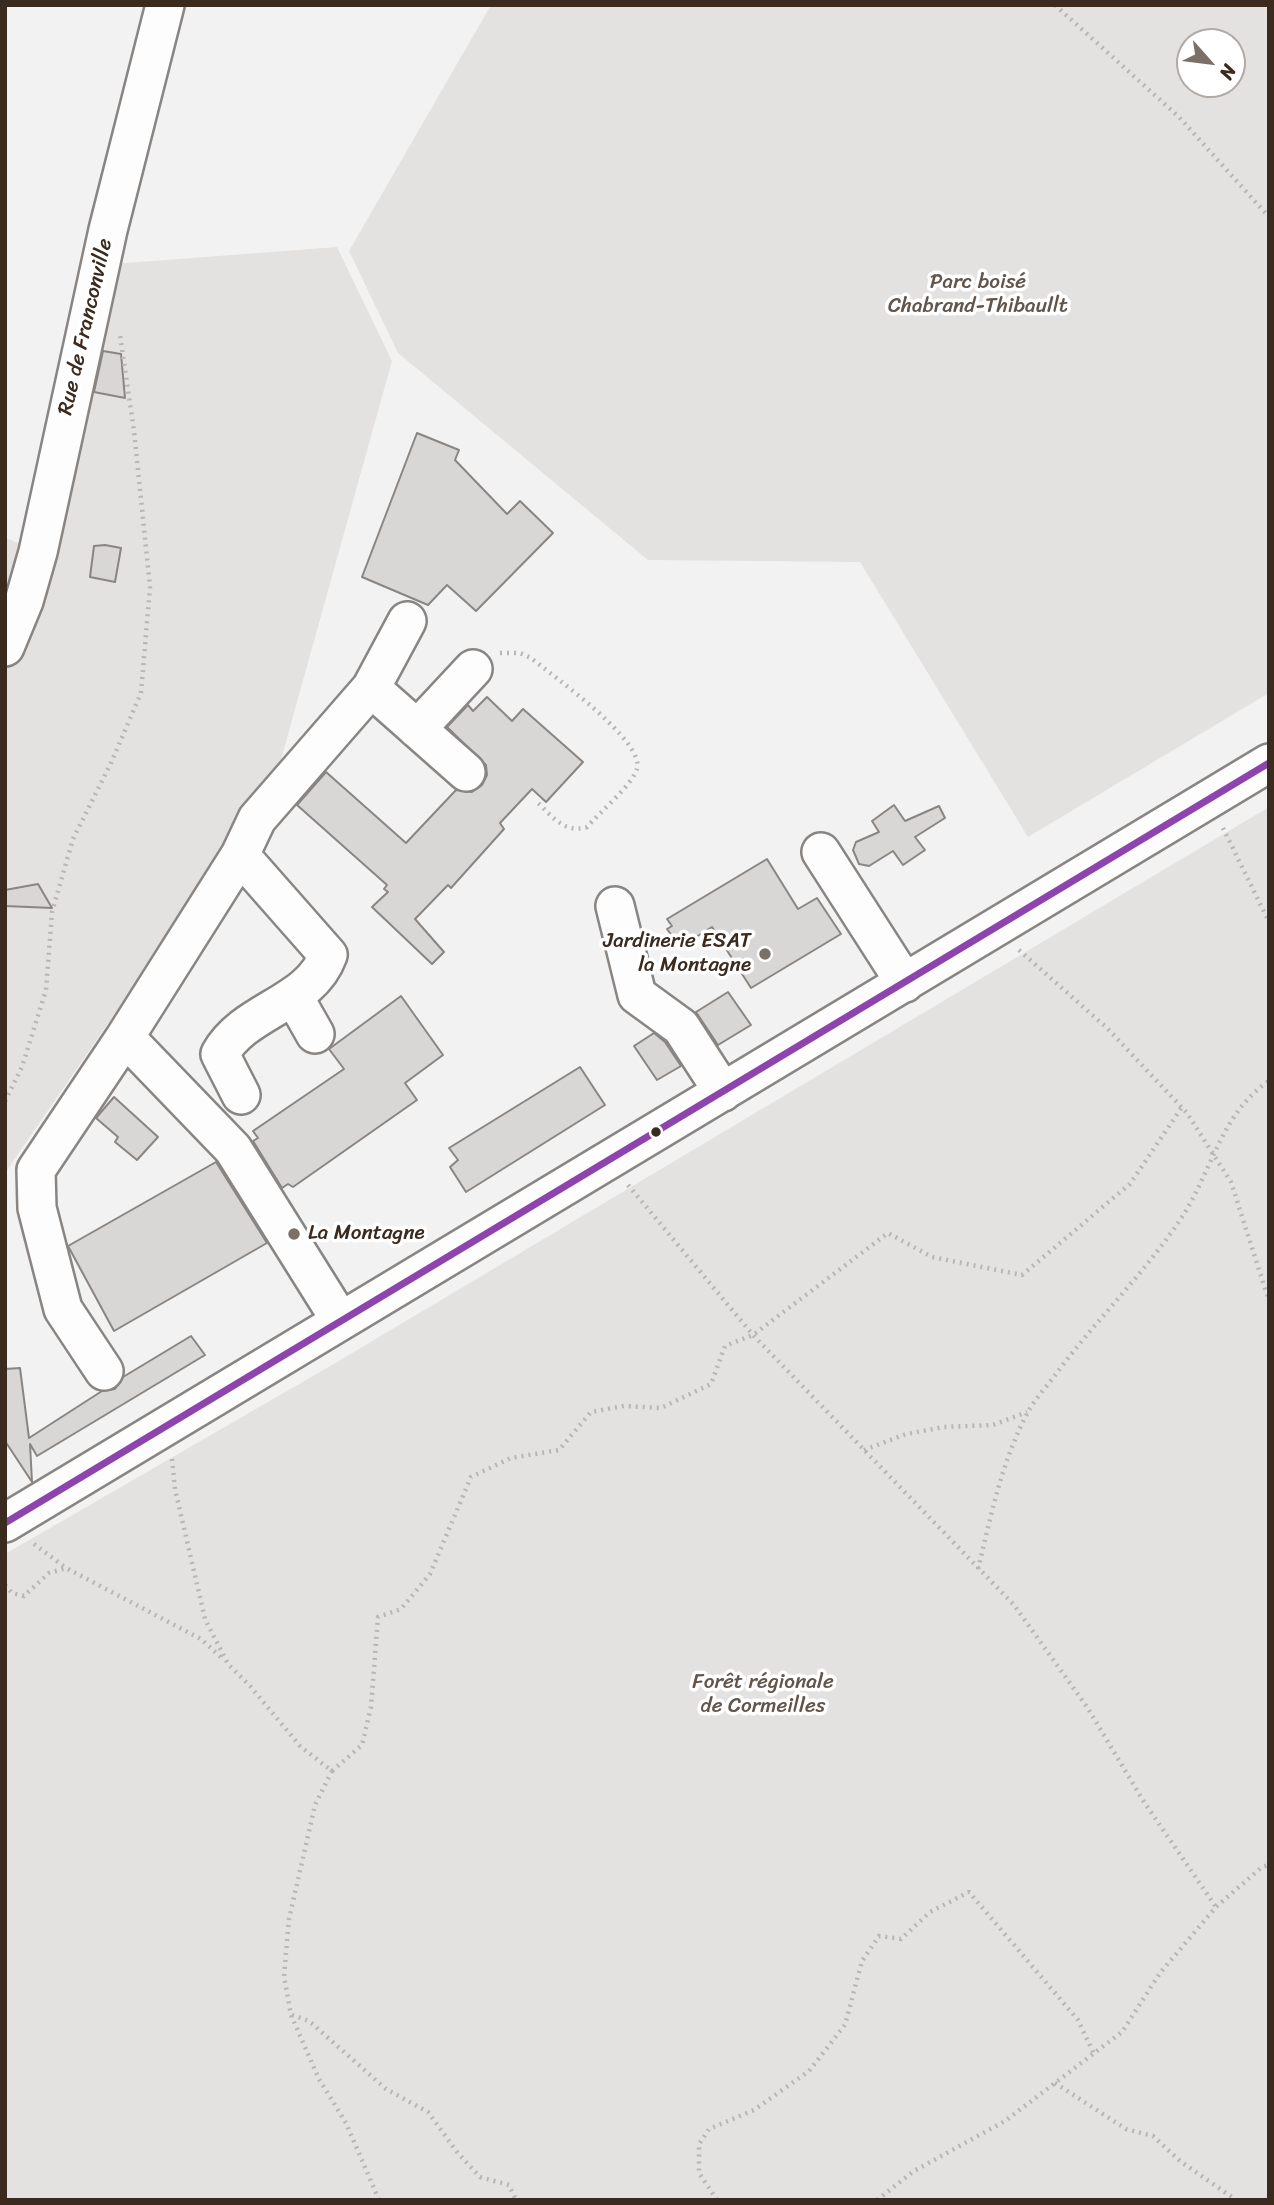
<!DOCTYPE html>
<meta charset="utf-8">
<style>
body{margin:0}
#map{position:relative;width:1274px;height:2205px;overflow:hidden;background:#f3f2f2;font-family:Sriracha,sans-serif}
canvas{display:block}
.frame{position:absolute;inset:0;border:7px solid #3b2a1e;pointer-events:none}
.north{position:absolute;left:1176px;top:28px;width:70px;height:70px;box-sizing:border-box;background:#fff;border:2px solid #b1aaa5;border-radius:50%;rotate:118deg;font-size:19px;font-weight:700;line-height:28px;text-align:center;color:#3b2a1e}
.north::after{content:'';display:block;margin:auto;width:24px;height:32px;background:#7b7068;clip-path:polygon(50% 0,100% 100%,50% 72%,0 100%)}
</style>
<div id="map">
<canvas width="1274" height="2205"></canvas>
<div class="frame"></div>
<div class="north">N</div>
</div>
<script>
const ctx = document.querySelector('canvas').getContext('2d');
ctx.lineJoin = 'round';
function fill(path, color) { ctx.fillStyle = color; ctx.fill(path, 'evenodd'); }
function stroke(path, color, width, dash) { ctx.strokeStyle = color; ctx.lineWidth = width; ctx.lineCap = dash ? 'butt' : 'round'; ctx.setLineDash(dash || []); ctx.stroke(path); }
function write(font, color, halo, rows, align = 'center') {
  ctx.font = font + ' Sriracha,sans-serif'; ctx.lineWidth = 7; ctx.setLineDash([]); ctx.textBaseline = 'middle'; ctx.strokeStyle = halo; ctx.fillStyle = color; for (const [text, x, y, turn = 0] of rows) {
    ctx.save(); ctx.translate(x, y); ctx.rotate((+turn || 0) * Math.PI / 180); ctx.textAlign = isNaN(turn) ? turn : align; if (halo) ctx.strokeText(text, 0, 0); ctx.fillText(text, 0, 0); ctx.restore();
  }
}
const green = new Path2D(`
 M491,5H1269V693L1028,837L860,562L648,560L398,353L349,251ZM1190,42H1232V84H1190Z
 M337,247L392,361L275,781L5,1173V538L26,546L86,266Z
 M1269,807V2200H5V1554L332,1365Z`);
const building = new Path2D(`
 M103,351L121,354L125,398L94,392Z
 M417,433L459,450L455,460L507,514L520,501L553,533L476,611L447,585L428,605L362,577Z
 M105,545L121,548L115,582L90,577L94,546Z
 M487,697L512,721L523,709L583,762L546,802L532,789L500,823L504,829L451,888L448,885L415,919L444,952L432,964L372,907L388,892L384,889L387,885L297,805L326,772L406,843L456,790L472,792L482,785L487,775L486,765L447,727L468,705L473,711Z
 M894,805L905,821L939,806L945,818L915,837L925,850L903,865L893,851L869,866L859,864L853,850L856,842L879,832L872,821Z
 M767,859L798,909L817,898L841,934L751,988L712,927L680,947L667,929L672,926L667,919Z
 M38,884L52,908L5,906V890Z
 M728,992L751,1025L718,1045L696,1012Z
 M401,996L443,1055L405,1083L417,1100L293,1187L288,1184L282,1188L253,1141L258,1138L253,1131L344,1069L329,1049Z
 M654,1033L665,1042L681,1066L657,1080L634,1046Z
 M580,1067L605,1105L466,1192L450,1167L458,1160L449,1148Z
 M114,1097L158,1137L137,1160L115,1142L118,1137L96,1118Z
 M216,1162L267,1243L114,1331L68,1246Z
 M191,1336L205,1355L37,1456L30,1444L32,1482L5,1441V1369L20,1368L29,1438L102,1391L115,1389L123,1377Z`);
const path = new Path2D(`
 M1055,5L1179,117L1269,217
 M500,653H520L531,658C553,676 645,741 637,769C633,784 598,814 587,827C564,834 552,816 536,801
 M1223,828L1269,922
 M1019,950L1107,1028L1187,1113L1231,1182L1269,1301
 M5,1101L22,1067L46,990L52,912L73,839L111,763L141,693L150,587L134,431L120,335
 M628,1185L753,1335L1014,1605L1087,1707L1144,1802L1216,1907
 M864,1450L906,1434L944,1427L993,1425L1027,1412
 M172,1459L175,1489L205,1619L228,1664L250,1686L300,1746L332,1771L362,1745L371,1707L378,1617L401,1609L430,1574L471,1477L511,1458L559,1450L591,1412L624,1406L661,1408L711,1384L725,1346L753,1335L888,1233L932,1257L1022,1275L1130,1184L1182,1107
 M34,1544L66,1568
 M978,1569C991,1516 1002,1460 1028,1412C1035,1399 1047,1386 1056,1374C1096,1320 1145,1273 1182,1217C1212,1171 1221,1113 1269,1081
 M5,1585L12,1593L24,1596L49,1573L66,1568L201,1639L224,1660
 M332,1771L315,1805L289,1919L284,1976L291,2015L319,2079L346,2123L379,2200
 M292,2015L309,2021L386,2089L428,2112L457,2152L480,2177L509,2185L516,2200
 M1055,2083L1126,2129L1153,2136L1180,2161L1236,2200
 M717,2200L699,2173V2144L709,2129L754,2110L809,2071L845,2025L862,1961L879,1936L901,1939L930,1912L969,1892L1078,2020L1094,2054
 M877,2200L914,2171L1005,2121L1122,2032L1160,1973L1216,1907L1262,1867L1269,1865`);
const minor = new Path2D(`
 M5,647L24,601L38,552L108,230L165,5
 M371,688L466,772
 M417,729L473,669
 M821,852L905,983
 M240,855L328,955C310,1005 245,1009 220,1054L241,1095
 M615,906L637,995L681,1027L723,1092
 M294,997L315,1034
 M340,1320L233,1149L125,1037L240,855L257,819L371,688L407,621
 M104,1371L63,1309L37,1208L36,1170L125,1037
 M5,1523L1269,763`);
const bus1 = new Path2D(`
 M5,1523L1269,763`);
const markers = [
 [765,954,7,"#7b7068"],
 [656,1132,6,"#3b2a1e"],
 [294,1234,7,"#7b7068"]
];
const parkNames = [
 ["Parc boisé",978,283],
 ["Chabrand-Thibaullt",978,307],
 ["Forêt régionale",763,1683],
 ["de Cormeilles",763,1707]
];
const streetNames = [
 ["Rue de Franconville",86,327,-77]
];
const poiNames = [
 ["Jardinerie ESAT",751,942],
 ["la Montagne",751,966],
 ["La Montagne",308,1234,"left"]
];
fill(green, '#e4e2e0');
fill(building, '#d9d7d6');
stroke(building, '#898582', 2);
stroke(minor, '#898582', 42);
stroke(path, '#b8b6b4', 4.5, [2, 5]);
stroke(minor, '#fdfdfd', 37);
stroke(bus1, '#8e44ad', 7);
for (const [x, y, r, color] of markers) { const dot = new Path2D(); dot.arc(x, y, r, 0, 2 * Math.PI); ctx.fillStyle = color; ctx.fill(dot); stroke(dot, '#fff', 2.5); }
write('21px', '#62554b', '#fff', parkNames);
write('21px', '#3b2a1e', '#fff', streetNames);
write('21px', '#3b2a1e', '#fff', poiNames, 'right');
</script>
